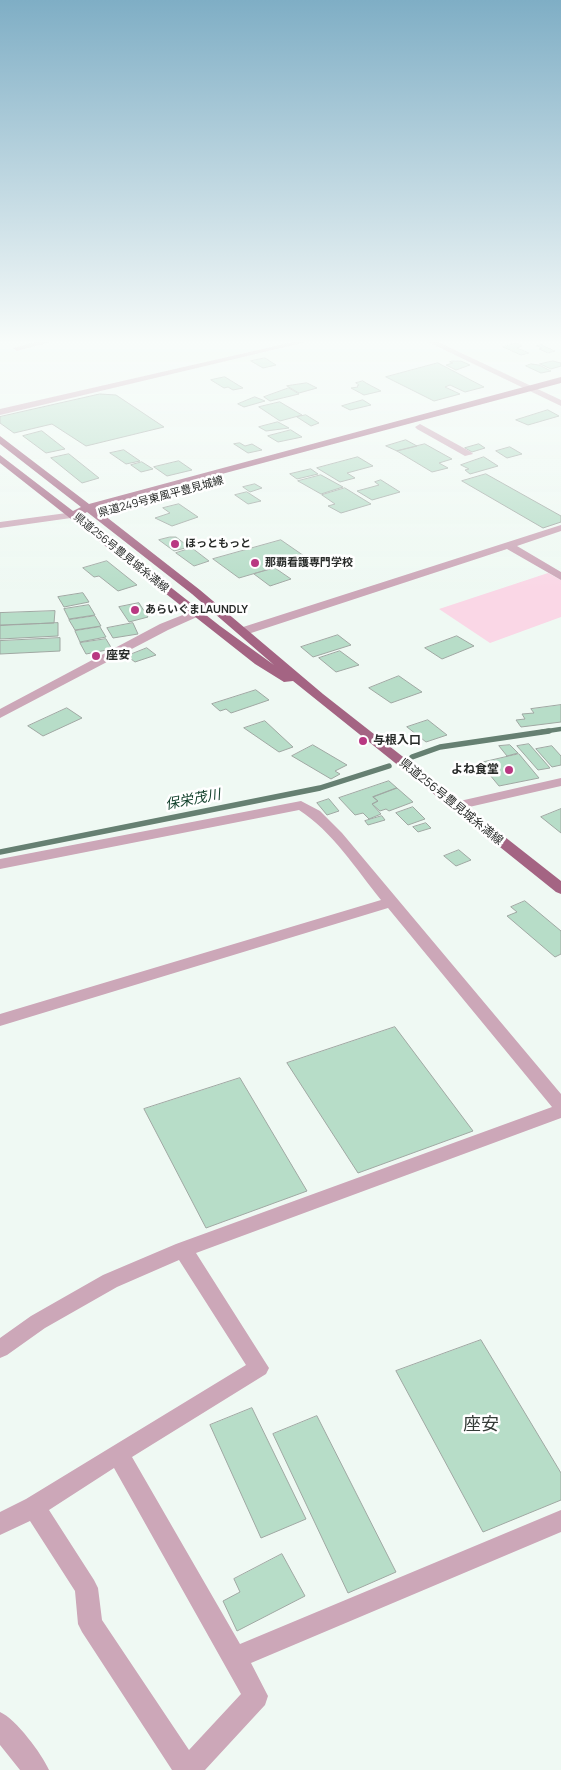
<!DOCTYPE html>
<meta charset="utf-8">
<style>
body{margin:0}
canvas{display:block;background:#eff9f3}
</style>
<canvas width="561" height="1770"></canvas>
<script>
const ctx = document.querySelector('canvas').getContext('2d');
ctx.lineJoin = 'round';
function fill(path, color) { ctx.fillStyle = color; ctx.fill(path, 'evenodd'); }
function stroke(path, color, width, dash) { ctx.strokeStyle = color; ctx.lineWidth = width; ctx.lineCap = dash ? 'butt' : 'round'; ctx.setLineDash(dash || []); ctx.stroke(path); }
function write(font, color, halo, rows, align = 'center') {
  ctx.font = font + ' Manrope,"Noto Sans JP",sans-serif'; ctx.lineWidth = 5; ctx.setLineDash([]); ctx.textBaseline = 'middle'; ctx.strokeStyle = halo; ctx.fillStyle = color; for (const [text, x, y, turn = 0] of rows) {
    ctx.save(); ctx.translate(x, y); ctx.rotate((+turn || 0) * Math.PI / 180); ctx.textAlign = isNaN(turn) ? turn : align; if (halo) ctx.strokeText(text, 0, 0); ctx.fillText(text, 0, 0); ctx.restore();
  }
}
const green = new Path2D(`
 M548,573L561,580V617L490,643L439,609Z`);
const streamFar1 = new Path2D(`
 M541,732L561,729`);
const stream = new Path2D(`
 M412,757L440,747L549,731
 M0,852L320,788L389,766`);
const building = new Path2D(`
 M516,343L522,346L517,348L529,353L521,355L503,347Z
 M542,345L546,347L555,351L548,353L539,349L542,348L537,346Z
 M265,358L276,365L263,368L251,361Z
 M452,361H461L470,365L456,370L446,365L453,363L450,362Z
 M553,361L561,363V366L551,369L540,364Z
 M438,363L484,387L465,392L450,385L445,387L460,394L434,401L386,377Z
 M531,364L539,365L551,371L541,373L526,366Z
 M225,377L238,385L243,388L233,390L228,387L224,388L211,380Z
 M363,381L366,383L381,391L364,395L351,388L358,387L357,386L359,385L356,383Z
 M307,383L317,388L299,393L287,386Z
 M289,388L299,394L270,401L264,397Z
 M100,394L116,395L164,427L86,446L52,424L14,433L0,423V417Z
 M255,397L265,401L244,407L238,404Z
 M363,400L371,405L350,410L342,406Z
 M280,402L285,405L302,415L280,421L259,407Z
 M548,410L559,416L528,425L516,420Z
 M306,415L319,423L311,426L297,417Z
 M278,422L289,428L266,431L259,427Z
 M291,430L302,437L278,442L268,436Z
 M42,431L65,449L46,453L23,436Z
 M406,440L417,446L397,451L386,446Z
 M240,443L245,446L252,444L262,450L248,453L234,444Z
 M425,444L452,459L439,463L448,468L432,472L397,451Z
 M479,444L485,448L472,452L465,448Z
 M510,447L522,454L507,458L496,451Z
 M124,450L140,461L126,464L110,453Z
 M69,454L99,478L82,483L51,458Z
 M358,457L373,466L347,473L355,478L340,482L317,468Z
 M484,457L498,466L470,474L465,470L469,469L461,465Z
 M179,461L192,470L167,476L154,467Z
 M142,462L153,469L141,472L131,465Z
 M311,469L318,474L297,479L290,474Z
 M486,474L561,516V522L543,528L462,481Z
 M321,475L343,487L321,494L298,481Z
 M381,480L400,492L372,500L357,491L379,485L375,482Z
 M255,484L262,488L250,492L243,487Z
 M345,488L371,504L341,513L328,506L335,504L322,495Z
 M247,492L261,501L248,504L235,495Z
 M179,504L198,517L172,526L155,518L170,513L163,508Z
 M170,537H176L189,547L174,551L159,540Z
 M281,540L307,558L239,578L213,559Z
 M192,548L209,561L194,566L176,553Z
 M107,561L137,585L118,591L99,576L94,577L83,568Z
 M275,568L291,579L270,586L254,574Z
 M83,593L89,602L64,607L58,597Z
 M139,603L148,617L129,622L119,607Z
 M89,605L95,615L69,619L64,609Z
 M55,611L54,623L0,625V613Z
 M95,616L101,626L75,630L69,620Z
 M58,623V636L0,639V626Z
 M133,623L138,634L113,638L107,628Z
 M100,627L106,637L80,642L75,631Z
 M338,635L351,645L313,657L301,647Z
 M457,636L474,646L442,659L425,648Z
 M60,638V651L0,654V641Z
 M106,639L112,649L86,654L80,643Z
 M147,648L156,655L135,662L127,656Z
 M340,651L359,665L336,672L319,658Z
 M399,676L422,692L391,703L369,688Z
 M256,690L269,700L231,713L226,709L220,711L212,704Z
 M561,705V722L521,727L516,720L525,719L522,714L534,713L531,709Z
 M67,708L82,718L43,736L28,726Z
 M428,720L447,735L426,742L407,727Z
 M265,721L293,747L279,752L244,728Z
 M529,744L550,768L538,770L517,746Z
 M313,745L347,765L335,771L340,774L331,779L292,756Z
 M510,745L518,753L507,756L499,746Z
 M552,746L561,756V765L552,767L536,749Z
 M519,754L539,778L499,786L480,763Z
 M389,781L397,788L373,797L378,801L372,804L381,814L369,819L363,813L355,815L339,798Z
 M397,788L413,802L389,811L386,809L380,811L372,804L378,801L373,797Z
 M329,799L339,811L327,815L317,803Z
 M413,807L425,819L408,825L396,813Z
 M561,809V833L541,817Z
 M382,816L385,820L368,825L365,821Z
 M426,823L431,828L418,832L413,827Z
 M459,850L471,860L456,866L444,856Z
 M525,901L561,931V954L555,957L507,916L517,912L511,907Z
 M395,1027L473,1131L358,1173L287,1063Z
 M240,1078L307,1191L206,1228L144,1109Z
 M481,1340L561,1473V1500L483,1532L396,1371Z
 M252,1408L306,1519L261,1538L210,1425Z
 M317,1416L396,1572L348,1593L273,1434Z
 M282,1554L305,1596L237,1631L223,1601L240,1592L234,1579Z`);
const minor = new Path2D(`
 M36,342H51L17,351L13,348Z
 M293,342H306L0,415V409Z
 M428,342H438L561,400V406Z
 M420,424L471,452L473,454L465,456L417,429L415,427Z
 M74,512L78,513V517L0,528V522Z
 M561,525V531L517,546L561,572V580L507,549L248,634H240L238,631L240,628Z
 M213,603L219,606L217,608L168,630L0,718V709L160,624Z
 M561,778V786L456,810L449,806L451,803Z
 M301,801L320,811L342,833L561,1094V1118L196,1253L269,1368L266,1374L132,1457L240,1644L561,1510V1532L251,1663L268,1696L265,1705L205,1770H172L82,1632L78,1624L75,1591L30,1521L0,1535V1512L26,1499L246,1365L179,1260L117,1287L45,1328L7,1355L0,1358V1338L31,1316L103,1275L176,1244L552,1107L388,908L0,1026V1014L381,900C356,869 332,831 299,810L0,869V859ZM114,1468L241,1694L189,1750L102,1620L98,1588L94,1580L49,1510Z
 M0,1712C16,1719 42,1754 49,1770H20L0,1745Z`);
const major = new Path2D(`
 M561,377V383L95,508L200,590L323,694L561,881V894L556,892L293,681L284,682L255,664L0,463V455L73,511L81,507L0,444V436L89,504ZM87,512L192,594L274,665L220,626L80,516Z`);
const markers = [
 [175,544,5,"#b93882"],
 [255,563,5,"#b93882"],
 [135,610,5,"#b93882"],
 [96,656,5,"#b93882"],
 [363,741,5,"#b93882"],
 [509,770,5,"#b93882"]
];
const farStreetnames = [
 ["県道249号東風平豊見城線",161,497,-15],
 ["県道256号豊見城糸満線",121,553,39]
];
const farPoinames = [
 ["ほっともっと",185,544],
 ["那覇看護専門学校",265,563],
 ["あらいぐまLAUNDLY",145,610]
];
const poiNames = [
 ["座安",106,656],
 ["与根入口",373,741],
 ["よね食堂",499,770,"right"]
];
const streetNames = [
 ["県道256号豊見城糸満線",451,802,39]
];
const waterNames = [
 ["保栄茂川",193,800,-11]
];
const nearQuarternames = [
 ["座安",481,1425]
];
fill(green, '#fad7e6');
stroke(streamFar1, '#668072', 4.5);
stroke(stream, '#668072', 5.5);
fill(building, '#b7ddc8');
stroke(building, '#a0a8a3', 1);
fill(minor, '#cca7b8');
fill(major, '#a46483');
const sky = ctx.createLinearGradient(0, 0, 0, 589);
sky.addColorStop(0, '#7faec5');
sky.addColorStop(0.58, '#f8fcfa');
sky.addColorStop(1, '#f8fcfa00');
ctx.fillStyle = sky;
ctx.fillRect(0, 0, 561, 589);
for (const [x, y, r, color] of markers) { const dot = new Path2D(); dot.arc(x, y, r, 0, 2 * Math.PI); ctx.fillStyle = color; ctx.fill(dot); stroke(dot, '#fff', 2); }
write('11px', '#282b29', '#fff', farStreetnames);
write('bold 11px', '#282b29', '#fff', farPoinames, 'left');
write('bold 12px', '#282b29', '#fff', poiNames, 'left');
write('12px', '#282b29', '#fff', streetNames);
write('italic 14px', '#12412c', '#fff', waterNames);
write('18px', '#353c38', '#fff', nearQuarternames);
</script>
